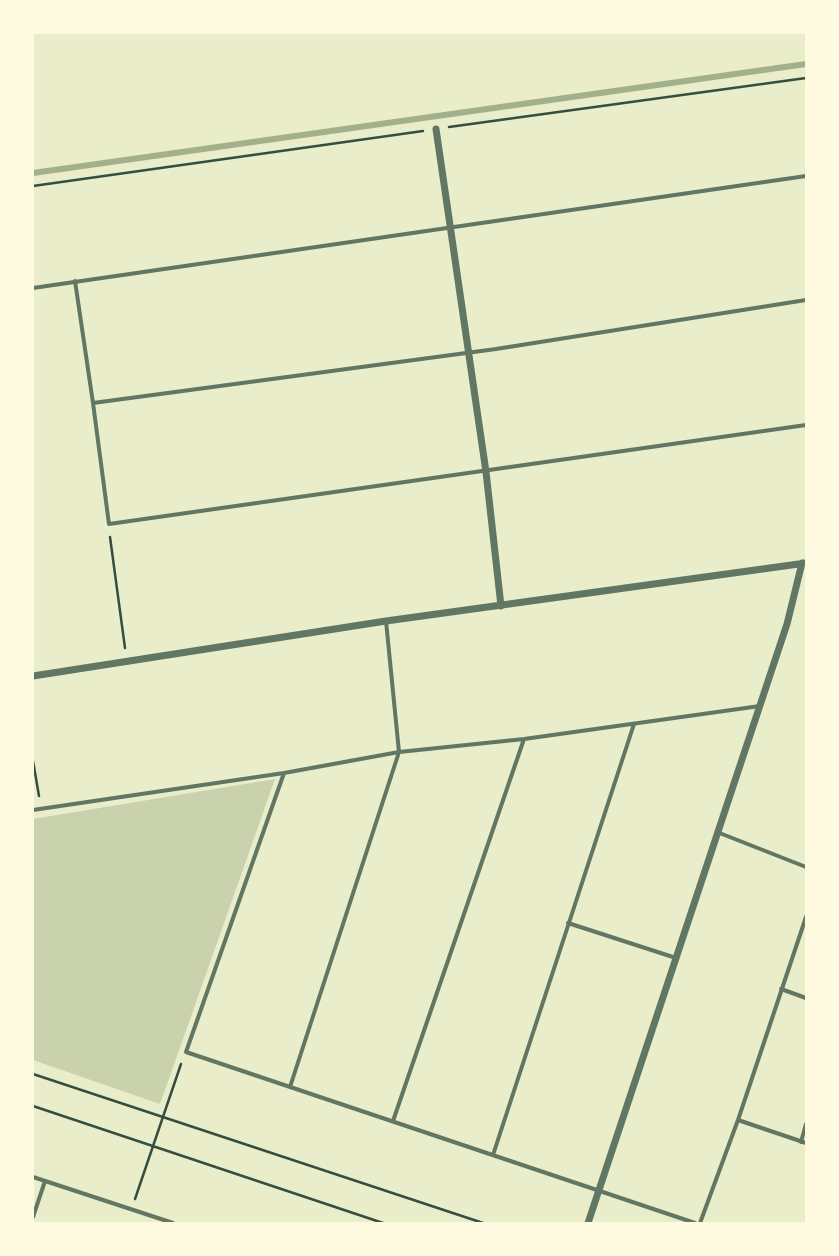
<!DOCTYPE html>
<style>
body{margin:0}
#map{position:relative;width:839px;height:1256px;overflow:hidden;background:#e9edc9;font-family:"Crimson Pro",serif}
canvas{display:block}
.frame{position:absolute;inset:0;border:34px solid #fefae0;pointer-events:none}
</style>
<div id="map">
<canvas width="839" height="1256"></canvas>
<div class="frame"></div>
</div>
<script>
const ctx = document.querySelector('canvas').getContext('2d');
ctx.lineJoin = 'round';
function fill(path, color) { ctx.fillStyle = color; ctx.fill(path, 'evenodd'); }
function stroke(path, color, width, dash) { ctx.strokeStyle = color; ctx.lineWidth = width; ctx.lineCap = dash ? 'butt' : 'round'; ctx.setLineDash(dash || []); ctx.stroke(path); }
const green = new Path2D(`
 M275,779L160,1104L33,1060V819Z`);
const stream = new Path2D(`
 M33,173L806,64`);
const path = new Path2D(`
 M449,127L806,78
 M33,186L423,131
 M110,537L125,648
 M33,761L39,796
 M33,1074L483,1223
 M33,1106L383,1223
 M135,1199L181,1064`);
const minor = new Path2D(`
 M75,281L93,403L109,524L806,425
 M33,288L806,176
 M93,403L496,349L806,300
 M284,773L186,1052L695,1223
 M33,810L284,773L399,752L524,739L760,706
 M717,832L806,867
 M568,923L676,958
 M781,989L806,998
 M290,1087L399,752L386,621
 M738,1120L806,1143
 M393,1121L524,739
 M801,1142L806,1124
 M493,1155L634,724
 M33,1177L173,1223
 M33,1217L45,1181
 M700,1223L738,1120L806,917`);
const tertiary = new Path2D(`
 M436,129L486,472L501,606
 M33,676L386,621L806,563
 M588,1223L787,624L802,563`);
fill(green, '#cad2ad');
stroke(stream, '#a3b18a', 6);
stroke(path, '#344e41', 2.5);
stroke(minor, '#617663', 4);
stroke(tertiary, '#617663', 7);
</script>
